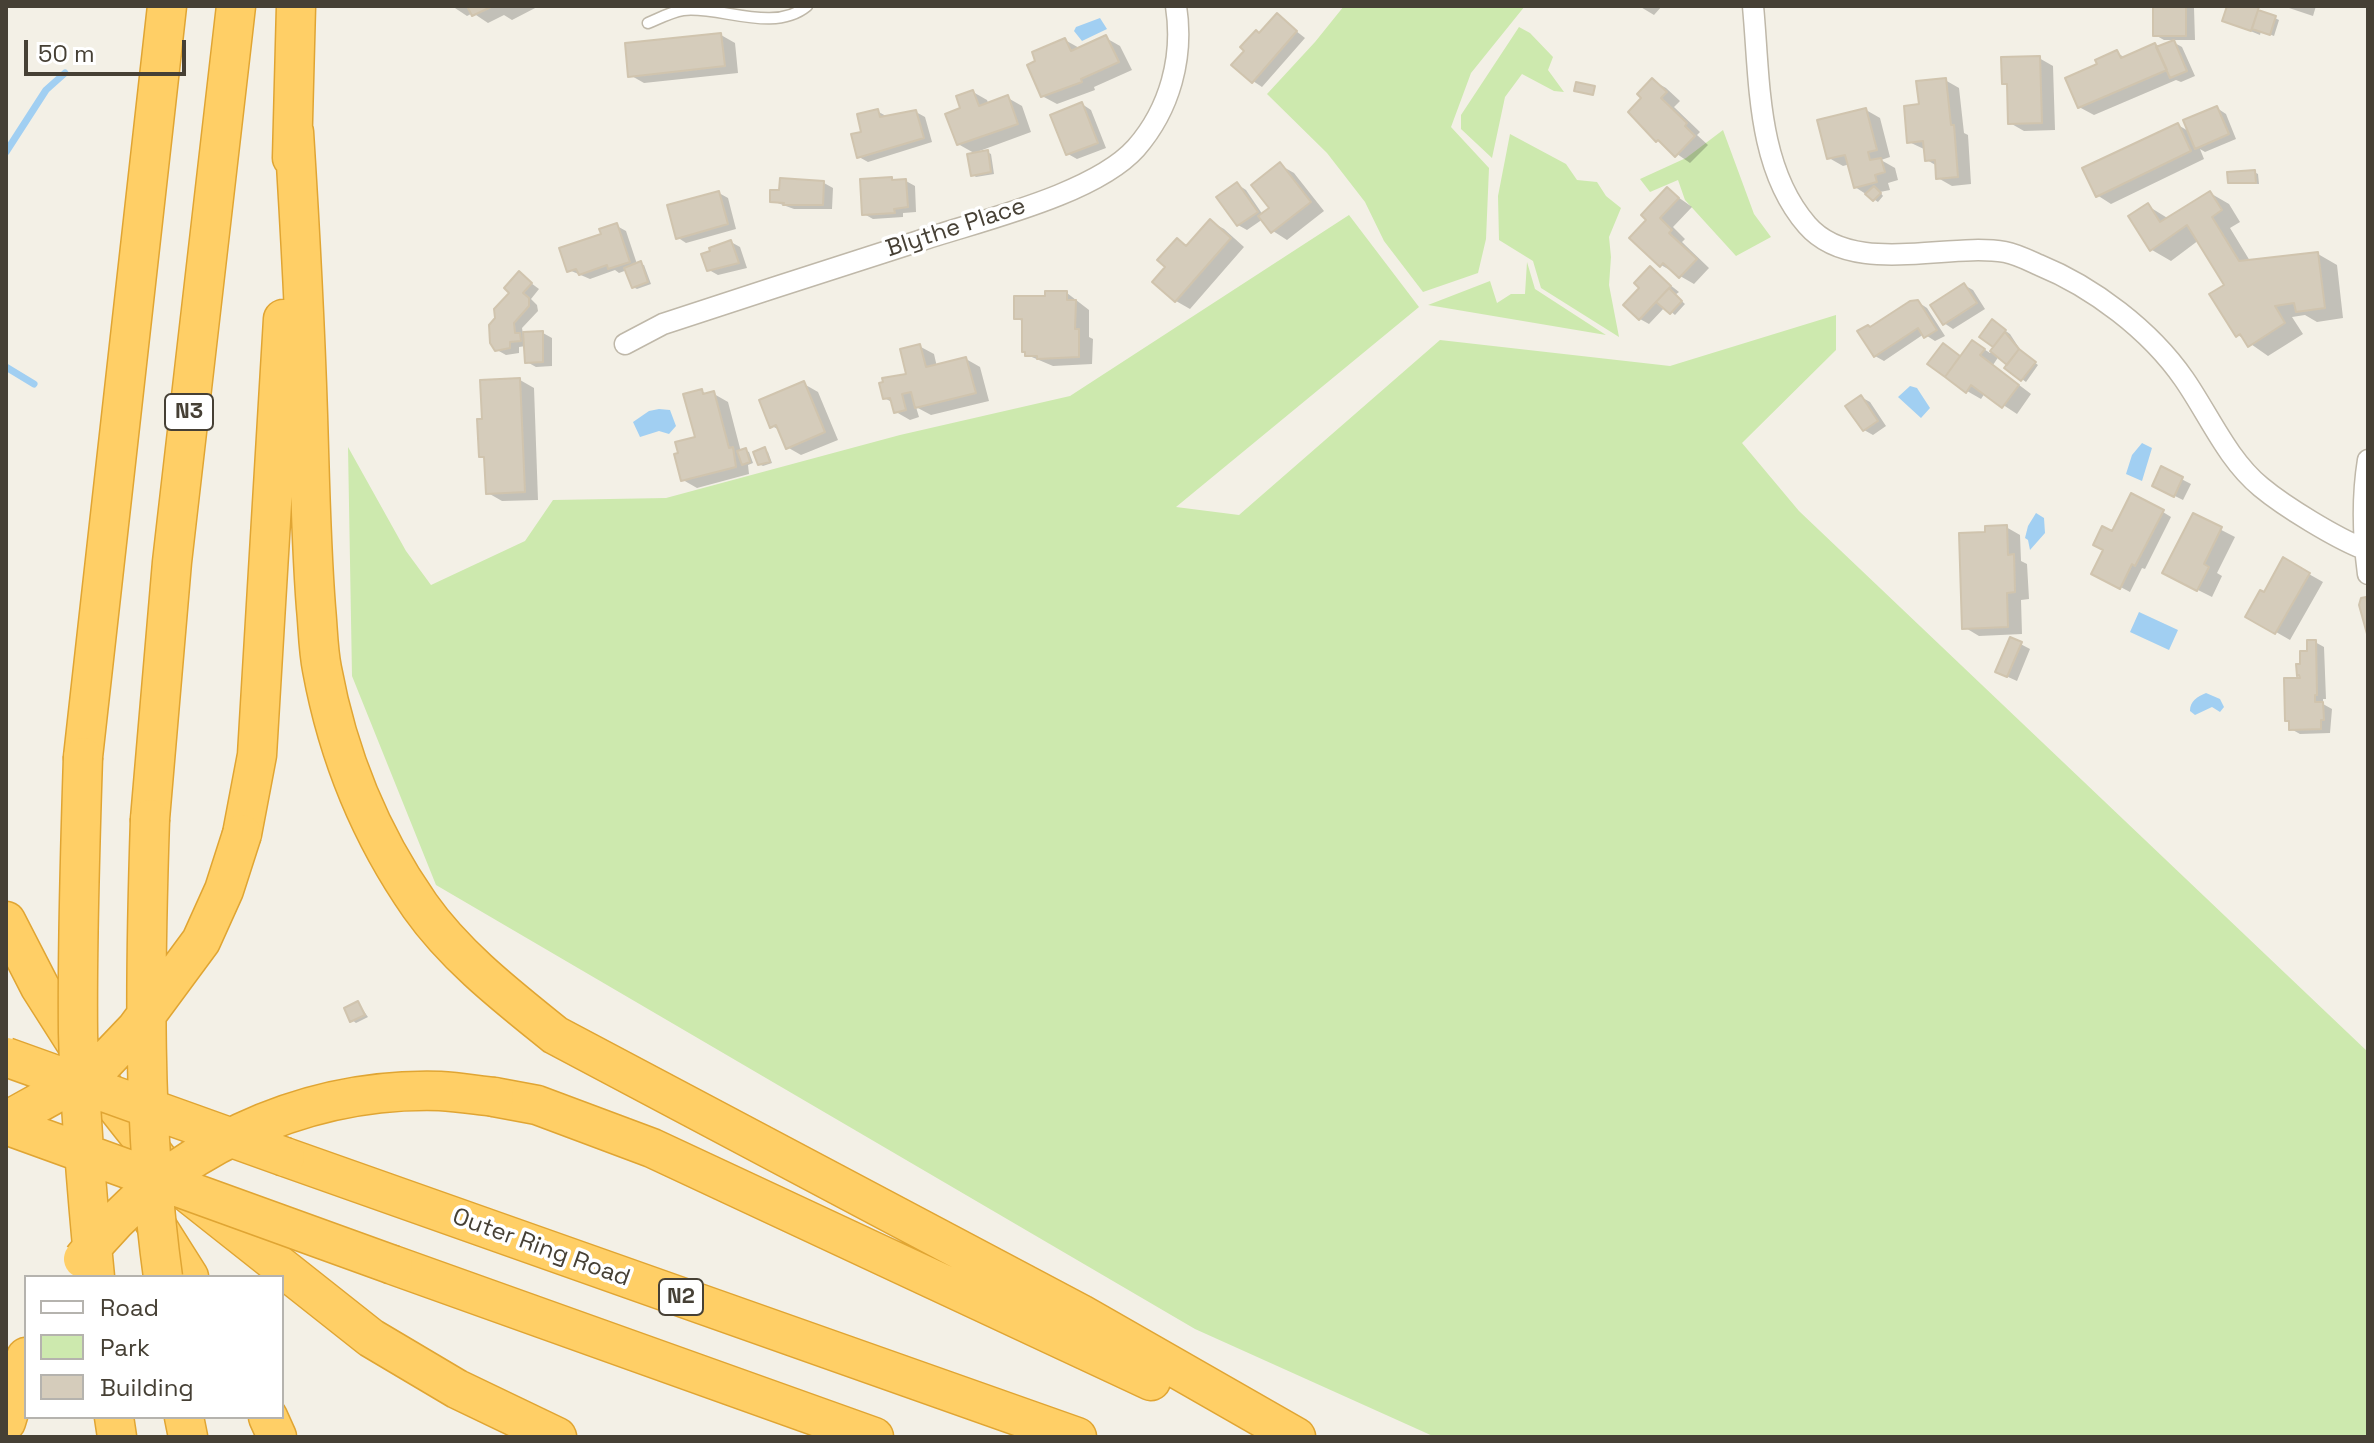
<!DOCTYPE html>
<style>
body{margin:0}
#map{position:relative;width:2374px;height:1443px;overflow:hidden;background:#f3f0e6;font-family:"Space Grotesk",sans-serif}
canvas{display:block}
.frame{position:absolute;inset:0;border:8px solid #464035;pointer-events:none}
.legend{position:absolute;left:24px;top:1275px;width:260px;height:144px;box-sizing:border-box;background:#fff;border:2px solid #b5b3ae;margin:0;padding:10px 14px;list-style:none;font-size:24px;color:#464035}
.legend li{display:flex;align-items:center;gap:16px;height:40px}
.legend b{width:40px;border:2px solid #b5b3ae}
.scale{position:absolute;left:24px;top:40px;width:162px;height:36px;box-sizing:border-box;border:4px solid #464035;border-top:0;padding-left:10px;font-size:24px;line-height:28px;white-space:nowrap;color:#464035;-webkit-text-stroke:6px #fff;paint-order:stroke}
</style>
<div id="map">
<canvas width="2374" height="1443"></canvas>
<div class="frame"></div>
<ul class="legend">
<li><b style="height:10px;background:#fff"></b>Road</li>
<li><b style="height:22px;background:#cde9ae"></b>Park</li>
<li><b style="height:22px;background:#d5ccbb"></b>Building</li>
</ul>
<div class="scale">50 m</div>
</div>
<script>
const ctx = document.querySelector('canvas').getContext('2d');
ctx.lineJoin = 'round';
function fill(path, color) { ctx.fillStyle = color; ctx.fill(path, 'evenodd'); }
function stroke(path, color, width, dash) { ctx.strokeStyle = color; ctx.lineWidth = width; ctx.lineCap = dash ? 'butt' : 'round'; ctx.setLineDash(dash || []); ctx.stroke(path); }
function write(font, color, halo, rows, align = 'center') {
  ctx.font = font + ' "Space Grotesk",sans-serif'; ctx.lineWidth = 7; ctx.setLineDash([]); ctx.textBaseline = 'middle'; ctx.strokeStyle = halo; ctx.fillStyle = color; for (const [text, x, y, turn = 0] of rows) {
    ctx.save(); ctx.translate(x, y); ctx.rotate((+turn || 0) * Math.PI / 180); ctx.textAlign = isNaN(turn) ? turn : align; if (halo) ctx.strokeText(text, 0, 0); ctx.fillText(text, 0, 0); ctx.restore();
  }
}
const green = new Path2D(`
 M1344,6H1525L1471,73L1451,127L1489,168L1486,239L1478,273L1423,292L1384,241L1365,202L1327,153L1267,94L1315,42Z
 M1519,27L1530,33L1553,57L1548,70L1564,92L1554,91L1522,74L1505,97L1492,158L1461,129V115Z
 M1723,130L1754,214L1771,237L1736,256L1685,200L1678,180L1650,192L1640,179L1686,158Z
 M1510,134L1566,164L1577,180L1597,182L1606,196L1621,208L1609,237L1611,257L1609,285L1619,337L1541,288L1533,261L1499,240L1498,196Z
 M1349,215L1419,307L1176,507L1239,515L1440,340L1670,366L1836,315V350L1742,443L1799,511L2368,1052V1437H1435L1195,1329L436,885L352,676L348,447L406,551L431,585L525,541L553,500L666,498L900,435L1070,396Z
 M1527,262L1535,289L1606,335L1428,305L1490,281L1497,303L1511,294H1525Z`);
const water = new Path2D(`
 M1100,18L1107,29L1082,41L1074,31L1076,27Z
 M1910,386L1917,388L1930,408L1921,418L1898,397Z
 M659,409L670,410L676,426L669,434L659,431L640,437L633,422L649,411Z
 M2142,443L2152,448L2142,481L2126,474L2132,455Z
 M2036,513L2044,518L2045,533L2030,550L2028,540L2025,538L2028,526Z
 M2139,612L2178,630L2169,650L2130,632Z
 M2206,693L2220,699L2224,707L2220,712L2212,707L2195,715L2190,711C2190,701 2197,697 2206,693Z`);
const shadow = new Path2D(`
 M452,6H539L512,20L504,15L488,23L473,13L467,16Z
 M1639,6H1662L1654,15Z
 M2155,6H2190L2194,8L2195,40H2164L2155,35Z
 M2229,6H2250L2279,20L2274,36L2261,31L2260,35L2224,20Z
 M2283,6H2316L2313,16Z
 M1277,16L1305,38L1262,87L1253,81L1260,34Z
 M721,35L735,43L738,73L644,83L630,75Z
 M1106,38L1120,46L1132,70L1094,87L1095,90L1057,104L1042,96L1065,40L1081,49Z
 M2173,42L2182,47L2195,76L2181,82L2176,80L2094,115L2079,107L2100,66L2117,53L2126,58L2155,45L2159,48Z
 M2039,58L2053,66L2055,130L2024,131L2010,123L2009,86L2004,83Z
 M1652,80L1666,88L1680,101L1674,107L1700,132L1697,135L1708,145L1690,163L1657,140L1644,98Z
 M1945,80L1959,88L1964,133L1968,135L1971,184L1952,186L1938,178L1937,166L1927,160L1926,150L1909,142L1921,106Z
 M973,92L987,100L989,105L1008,98L1022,106L1031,132L974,153L958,144L962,110Z
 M1082,104L1091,110L1106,148L1077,159L1068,154Z
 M2217,108L2226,114L2236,139L2205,152L2200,149L2204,159L2111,204L2097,195L2178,125L2190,132Z
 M1866,110L1880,118L1890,157L1881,160L1895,168L1898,180L1888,183L1890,190L1880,192L1883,196L1878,202L1855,187L1850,164L1843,166L1829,158Z
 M877,111L886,116L916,112L925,117L932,142L868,162L859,157L863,134Z
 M987,152L991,154L994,174L976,177L972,174Z
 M1280,165L1294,173L1324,211L1287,240L1273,231L1263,219L1247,230L1238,225L1237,184L1246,190L1263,215L1271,208Z
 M2254,172L2258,174L2259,184L2230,182Z
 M906,181L915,186L916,212L903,213V217L873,219L864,214Z
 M824,183L833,188L832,209H794L772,201Z
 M1668,190L1692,207L1673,227L1685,239L1682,242L1709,268L1694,284L1661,265L1649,220Z
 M719,193L728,198L736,229L686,243L677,237Z
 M2210,193L2229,204L2240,222L2230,228L2250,261L2318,254L2337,265L2343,318L2317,322L2305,315L2292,317L2303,334L2268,356L2238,335L2227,285L2199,240L2171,261L2152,250L2148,206L2169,219Z
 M1210,221L1224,229L1244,247L1190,309L1176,301L1168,266L1178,240L1188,246Z
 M617,226L626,231L637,264L644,265L651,284L637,289L633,287L627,270L619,273L615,270L590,279L569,270L603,235Z
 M731,242L740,247L747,268L718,275L709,270Z
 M1650,269L1679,292L1675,295L1685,304L1675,315L1665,307L1649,324L1640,319L1642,288Z
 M519,274L539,289L531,299L537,305L538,311L522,328L523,334L543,333L552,338V366L536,367L527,362L526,346L519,347V353L506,355L497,350Z
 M1964,285L1973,290L1985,309L1953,329L1944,323Z
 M1067,293L1089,310V337L1093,339L1092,364L1053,366L1027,355L1024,322L1016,318L1047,298Z
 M1918,302L1927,308L1945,336L1935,341L1924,334L1884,361L1875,356L1871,329Z
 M1996,324L2010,334L2023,354L2038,365L2026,382L2007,368L2010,364L1999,356L1993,365L2031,394L2017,414L1985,393L1981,399L1967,391L1930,363L1952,351L1961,358L1973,342L1990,353L1996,347L1982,336Z
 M919,346L934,354L937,367L966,359L980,367L989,401L931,415L916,407L919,417L910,420L896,412L894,403L884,398L909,376Z
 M520,380L534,388L538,500L502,501L488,493L487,459L481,456L484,421Z
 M804,384L818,392L838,440L801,455L787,447L781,431L772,426Z
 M702,391L708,395L714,394L728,402L741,452L745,450L749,452L753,463L748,465L749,474L697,488L683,480L697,438Z
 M1861,397L1870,402L1886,426L1873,435L1864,430Z
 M765,450L768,452L772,463L763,466L759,464Z
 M2162,469L2191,484L2183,500L2163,490Z
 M2163,512L2171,517L2145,569L2142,568L2130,592L2094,573L2113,534Z
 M2194,516L2235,537L2217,573L2222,576L2212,597L2178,580Z
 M2006,527L2020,535L2021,561L2027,564L2029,599L2021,600L2022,634L1979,636L1964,627L1987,534Z
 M2284,560L2323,582L2290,640L2248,616L2265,594Z
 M2011,639L2030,649L2017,681L2006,676Z
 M2315,642L2324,647L2326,699H2323V704L2332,709L2330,733L2300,734L2291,729V722L2287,720L2302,680V666Z
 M358,1003L368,1017L356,1023L352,1020Z`);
const stream = new Path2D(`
 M6,152L46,90L65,73
 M6,367L34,384`);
const building = new Path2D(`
 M467,6H493L472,16Z
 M2153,6H2186V36H2153Z
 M2227,6L2259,7L2251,31L2222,21Z
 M2258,10L2276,16L2270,35L2252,29Z
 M1277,13L1297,31L1252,83L1231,65L1244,51L1240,47L1256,30L1259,33Z
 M721,33L725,66L628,77L625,43Z
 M1106,35L1119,62L1081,79L1082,82L1041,97L1027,65L1035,61L1032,52L1065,38L1071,51Z
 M2174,40L2187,71L2170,78L2156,47Z
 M2155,43L2167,70L2078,108L2065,78L2097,64L2095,60L2117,50L2121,58Z
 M2040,56L2042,123L2008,124L2007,84H2002L2001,57Z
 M1652,78L1667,92L1661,98L1687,123L1685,126L1695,136L1675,157L1658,140L1656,142L1628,112L1641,98L1637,94Z
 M1946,78L1951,125H1954L1958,177L1936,179L1935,160L1925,161L1923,141L1907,143L1904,106L1919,104L1916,81Z
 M1576,82L1595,86L1593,95L1574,91Z
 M973,90L979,106L1008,95L1018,124L957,145L945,114L960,108L956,96Z
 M1082,102L1098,143L1066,155L1050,115Z
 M2217,106L2229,134L2195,149L2183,120Z
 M1866,108L1877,150L1868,152L1870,160L1881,158L1885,172L1875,175L1877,182L1854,188L1845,155L1827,159L1817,120Z
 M878,109L880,117L916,110L924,138L857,158L851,134L861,132L857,114Z
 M2178,123L2191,151L2096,197L2082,168Z
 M988,150L991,172L971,176L967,154Z
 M1280,162L1311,202L1271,233L1258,216L1269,208L1251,185Z
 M2255,170L2256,183H2228L2227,172Z
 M892,177V180L906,179L908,207L894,209L895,213L862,215L860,179Z
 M780,178L824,181L823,205H783L784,203L770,202V190H779Z
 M1237,182L1258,212L1237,226L1216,197Z
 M1874,186L1881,193L1873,201L1865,194Z
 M1667,187L1679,198L1660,218L1672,230L1669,233L1697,259L1679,278L1663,263L1660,267L1629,238L1646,220L1641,215Z
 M719,191L728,224L676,239L667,205Z
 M2210,191L2222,210L2212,217L2239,261L2318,252L2325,308L2296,312L2294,303L2275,306L2285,323L2248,347L2240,334L2236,337L2209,294L2224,285L2187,225L2150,251L2128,216L2148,203L2160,222Z
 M1210,219L1231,238L1175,302L1152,282L1165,267L1157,260L1177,238L1186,246Z
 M617,223L630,262L608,269L607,265L579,275L576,269L567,272L559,248L601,234L599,229Z
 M731,240L739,263L707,271L701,254L710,251L709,248Z
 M641,261L648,282L632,288L624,268Z
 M1650,266L1671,286L1639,320L1623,305L1639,288L1634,283Z
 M519,271L532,283L523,293L529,298V306L514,323L515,333H520L521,341L510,342V348L495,351L490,343L489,325L495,318L494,309L509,293L504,288Z
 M1964,283L1977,303L1943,325L1930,305Z
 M1669,288L1682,301L1670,314L1656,302Z
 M1045,291H1067V300H1076L1075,329H1079V357L1037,359V356H1025V352H1022V319H1014V296H1045Z
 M1918,300L1937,330L1924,338L1918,328L1874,357L1857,331L1868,325L1870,327L1910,301Z
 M1992,319L2006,330L1993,347L1979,337Z
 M543,331V362L525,363L523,332Z
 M2005,332L2019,349L2007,365L1990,351Z
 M1972,340L1985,349L1980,355L2019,385L2002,408L1971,385L1966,393L1945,377Z
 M1943,343L1960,356L1945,377L1927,364Z
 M920,344L926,367L966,357L976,393L915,408L911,392L902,394L906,410L894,413L890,398L883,399L879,383L883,382L882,378L906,374L900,349Z
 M2019,349L2036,362L2021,381L2004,368Z
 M520,378L525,492L486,494L484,457H479L477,419H482L480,380Z
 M804,381L825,432L786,449L776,425L770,428L759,400Z
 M702,389L703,394L714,391L729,448L733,447L736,467L681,481L674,454L678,453L675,442L695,437L683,394Z
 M1861,395L1878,421L1863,431L1845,406Z
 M765,447L770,462L758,465L753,452Z
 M746,448L750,462L742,465L737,451Z
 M2161,466L2183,477L2174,497L2152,486Z
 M2131,493L2164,510L2135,566L2132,564L2120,589L2091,574L2103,550L2093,545L2102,526L2112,531Z
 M2193,513L2222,527L2204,564L2209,567L2197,591L2162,573Z
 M2007,525L2008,555L2014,554L2015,592L2007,593L2008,627L1962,629L1959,533L1985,532V526Z
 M2283,557L2310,573L2275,634L2245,617L2260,590L2264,592Z
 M2366,597L2368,607L2367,634L2359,605L2361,598Z
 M2010,637L2022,642L2007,677L1995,672Z
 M2307,640H2316L2317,695H2315V702H2323L2324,720H2321V729L2289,730V721H2285L2284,678H2300L2299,675L2297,676L2296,664H2300V651H2307Z
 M358,1001L365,1015L350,1022L344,1008Z`);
const lane = new Path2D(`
 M648,23C660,18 671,12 683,10C719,5 773,34 807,6`);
const street = new Path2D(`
 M1753,6C1760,79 1756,166 1807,225C1852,277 1946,242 2005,252C2016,254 2028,260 2039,265C2093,287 2150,330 2184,379C2209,415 2227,459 2261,487C2285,507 2336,538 2364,549
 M625,344L663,324C748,296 834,268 919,241C978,221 1094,195 1136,148C1170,109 1184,57 1176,6
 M2368,460C2362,497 2363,536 2368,574`);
const highway = new Path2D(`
 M294,132C300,227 305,321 308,415C310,480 311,544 316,608C318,628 318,649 322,669C338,756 369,833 420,906C456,957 508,997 555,1035L1081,1314L1296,1437
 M292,158L296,6
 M83,757L167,6
 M150,819L172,562L236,6
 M242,834L257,755L283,319
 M6,921L40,987L115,1105L179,1186L371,1338L457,1389L557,1437
 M494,1097L537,1105L652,1148L1151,1381
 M285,1157L1077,1437
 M153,1220L189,1277
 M393,1265L874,1437
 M114,1417L117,1437
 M184,1417L188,1437
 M268,1417L277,1437
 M6,1422L26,1357`);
const highwayBridge = new Path2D(`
 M83,757C80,849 77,941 78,1033C80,1114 87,1196 95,1277
 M150,819C145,972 142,1126 163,1277
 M6,1057L285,1157
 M6,1121L96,1071L136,1029L201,941L224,890L242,834
 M6,1125L393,1265
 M83,1259C166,1150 303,1087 440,1091C458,1092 476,1095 494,1097`);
const shields = [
 [189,412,48],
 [681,1297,44]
];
const shieldNames = [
 ["N3",189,412],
 ["N2",681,1297]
];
const streetNames = [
 ["Blythe Place",956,228,-18],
 ["Outer Ring Road",541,1248,20]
];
fill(green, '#cde9ae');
fill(water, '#a1cff2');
fill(shadow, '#0003');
stroke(stream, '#a1cff2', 7);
fill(building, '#d5ccbb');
stroke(building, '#d0c4ae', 2);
stroke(lane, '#bfb8a9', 13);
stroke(street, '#bfb8a9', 23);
stroke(highway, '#e0a533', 41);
stroke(lane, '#fff', 10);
stroke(street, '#fff', 20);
stroke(highway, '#ffcf66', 38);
stroke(highwayBridge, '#e0a533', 41, []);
stroke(highwayBridge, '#ffcf66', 38);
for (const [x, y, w] of shields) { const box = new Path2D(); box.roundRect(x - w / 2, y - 18, w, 36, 6); ctx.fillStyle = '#fff'; ctx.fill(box); stroke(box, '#464035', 2); }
write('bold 22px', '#464035', null, shieldNames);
write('24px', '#464035', '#fff', streetNames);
</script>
